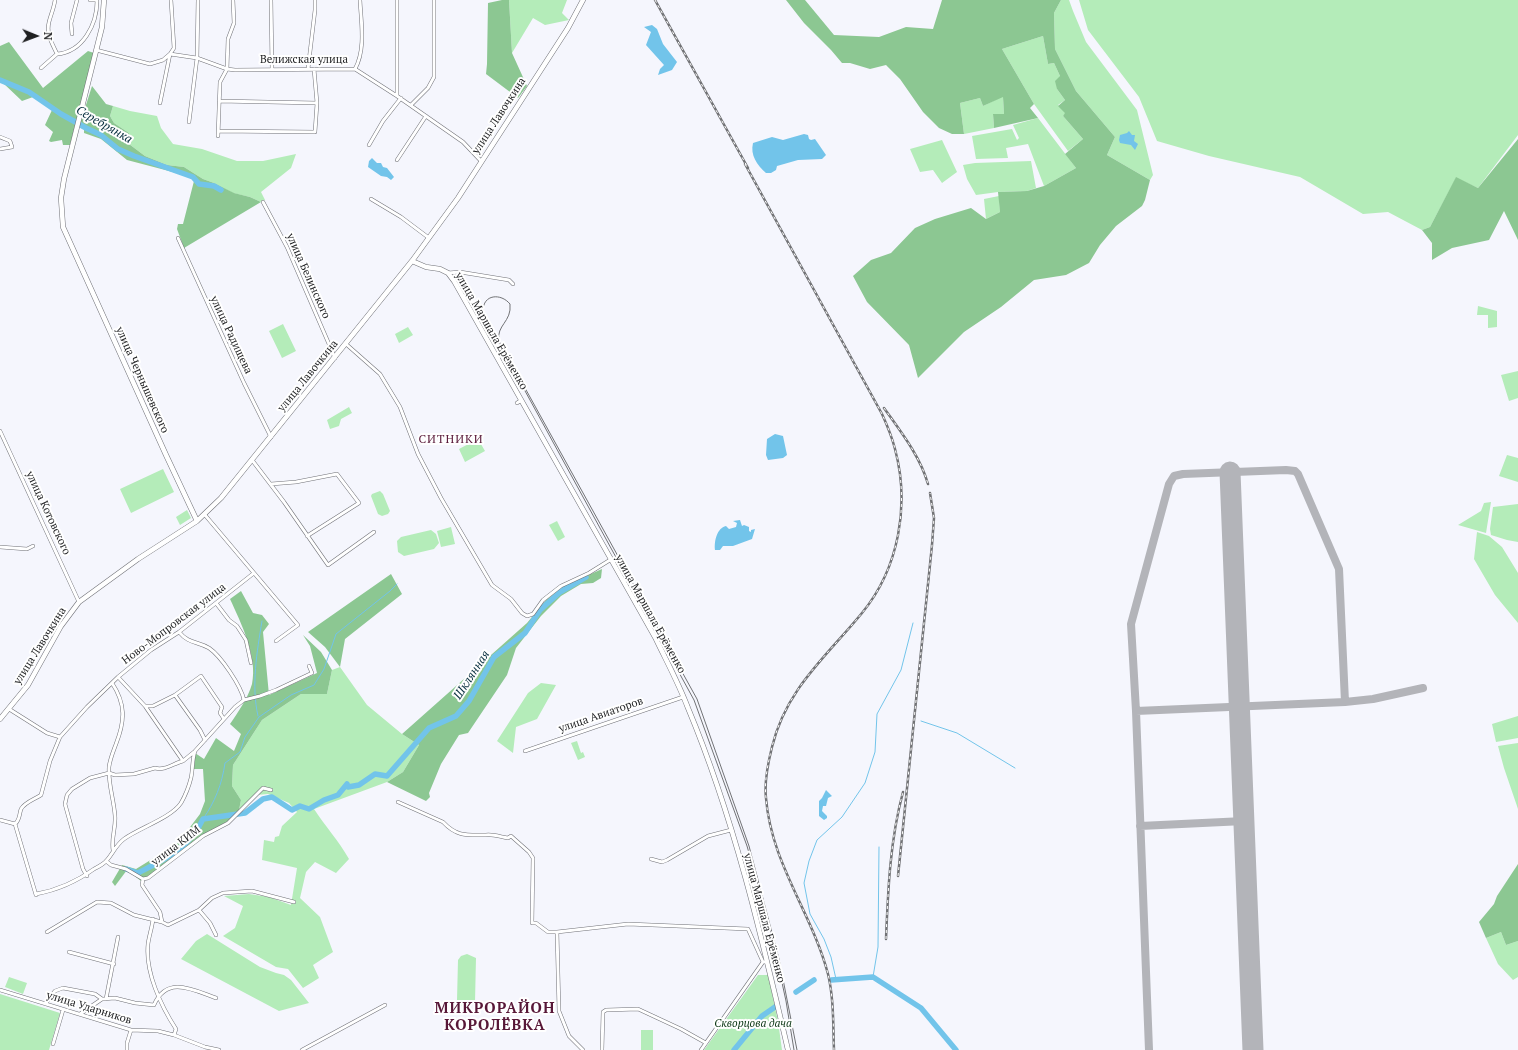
<!DOCTYPE html>
<meta charset="utf-8">
<style>
body{margin:0}
#map{position:relative;width:1518px;height:1050px;overflow:hidden;background:#f5f6fd;font-family:"PT Serif",serif}
canvas{display:block}
.north{position:absolute;left:16px;top:16px;width:40px;height:40px;-webkit-text-stroke:3px #fff;paint-order:stroke;rotate:91deg;font-size:11px;font-weight:700;line-height:16px;text-align:center;color:#1e1f21}
.north::after{content:'';display:block;margin:auto;width:14px;height:18px;background:#1e1f21;clip-path:polygon(50% 0,100% 100%,50% 72%,0 100%)}
</style>
<div id="map">
<canvas width="1518" height="1050"></canvas>
<div class="north">N</div>
</div>
<script>
const ctx = document.querySelector('canvas').getContext('2d');
ctx.lineJoin = 'round';
function fill(path, color) { ctx.fillStyle = color; ctx.fill(path, 'evenodd'); }
function stroke(path, color, width, dash) { ctx.strokeStyle = color; ctx.lineWidth = width; ctx.lineCap = dash ? 'butt' : 'round'; ctx.setLineDash(dash || []); ctx.stroke(path); }
function write(font, color, halo, rows, align = 'center') {
  ctx.font = font + ' "PT Serif",serif'; ctx.lineWidth = 4; ctx.setLineDash([]); ctx.textBaseline = 'middle'; ctx.strokeStyle = halo; ctx.fillStyle = color; for (const [text, x, y, turn = 0] of rows) {
    ctx.save(); ctx.translate(x, y); ctx.rotate((+turn || 0) * Math.PI / 180); ctx.textAlign = isNaN(turn) ? turn : align; if (halo) ctx.strokeText(text, 0, 0); ctx.fillText(text, 0, 0); ctx.restore();
  }
}
const green = new Path2D(`
 M509,0H567L562,13L569,20L545,25L533,18L512,53Z
 M1061,0H1069L1073,11L1086,42L1137,110L1153,175L1150,180L1107,155L1115,137L1076,91L1055,49L1054,13Z
 M1079,0H1518V135L1478,188L1456,178L1430,227L1422,230L1388,212L1363,214L1300,177L1209,156L1157,141L1139,97L1088,30Z
 M1043,36L1048,64L1054,63L1060,76L1057,89L1065,100L1058,105L1066,113L1063,116L1083,139L1068,151L1034,104L1002,49Z
 M1003,96L1004,114L993,115L994,128L964,134L960,103L980,98L983,106Z
 M113,106L130,111L157,116L161,128L173,144L202,149L237,161H263L296,154L291,168L261,192L265,200L261,202L250,197L233,193L214,183L203,179L184,167L167,165L145,156L129,144V133L114,123L110,116Z
 M1038,118L1076,168L1044,186L1028,144L1006,148L1008,158L976,159L972,136L1012,129L1017,140L1019,138L1013,125Z
 M942,140L957,172L942,183L933,170L920,172L910,149Z
 M1031,161L1036,188L1027,191L998,192L976,195L967,179L963,165L975,163Z
 M999,196L1000,212L986,219L984,199Z
 M1478,306L1497,311V327L1488,328V315H1477Z
 M283,324L296,351L282,358L269,331Z
 M408,327L413,335L399,343L395,334Z
 M1518,371V398L1509,401L1501,375Z
 M349,407L352,413L341,419L339,426L330,429L327,420Z
 M478,439L485,451L465,462L459,449Z
 M1507,455L1518,458V482L1499,476Z
 M163,469L174,492L131,513L120,489Z
 M380,491L383,494L390,511L388,514L382,516L378,514L371,496L372,494Z
 M1491,502L1486,533L1458,525L1481,511L1484,503Z
 M1518,504V542L1507,540L1491,535L1490,529L1493,507Z
 M187,510L191,518L180,525L176,517Z
 M557,521L565,537L558,541L549,525Z
 M451,527L455,544L441,547L437,531Z
 M431,530L436,534L439,543L434,549L404,556L398,552L397,541L401,537Z
 M1477,532L1489,536L1502,547L1518,573V623L1495,595L1474,559Z
 M340,667L367,705L402,734L419,745L403,772L387,782L314,809C325,826 339,841 349,859L336,873L315,862L306,872L300,898L320,917L333,952L313,965L319,978L303,988L288,969L276,967L223,936L235,928L243,906L224,896L249,894L269,897L291,905L297,868L262,860L264,840L274,842L275,837L279,836L282,826L297,812L289,803L268,794L257,795L238,815L241,800L232,786L233,765L262,720L301,694H327L332,670Z
 M541,683L556,685L537,719L516,727L513,753L497,741L528,693Z
 M1518,716V738L1496,742L1492,724Z
 M577,741L581,753L583,752L585,757L578,760L571,743Z
 M1518,743V809L1504,768L1498,746Z
 M1501,932L1506,945L1518,941V977L1513,980L1498,964L1486,938Z
 M207,934L260,967L276,973L284,975L291,980L309,1003L279,1011L181,959L196,941Z
 M467,954L476,958L475,1002L467,1007L461,1006L457,1000L458,960L461,956Z
 M758,975H768L778,1021L782,1050H704Z
 M9,977L27,983L23,994L5,987Z
 M0,994L60,1013L49,1050H0Z
 M641,1030H653V1050H641Z`);
const forest = new Path2D(`
 M502,0H509L512,53L527,86L518,98L486,74L487,64L488,3Z
 M786,0H805L834,35L879,37L906,27L933,29L942,0H1061L1054,13L1055,49L1076,91L1115,137L1107,155L1150,180L1145,200L1142,206L1116,226L1100,245L1089,263L1066,275L1034,280L1001,307L964,332L918,378L909,345L867,302L853,276L871,260L891,253L915,228L935,219L971,208L986,219L1000,212L998,192L1027,191L1044,186L1076,168L1065,154L1083,139L1063,116L1065,113L1058,106L1065,100L1057,89L1055,81L1060,76L1054,63L1048,64L1043,36L1002,49L1034,104L1030,108L1038,118L994,128L993,114H1004L1003,97L983,106L980,98L960,103L964,134H952L939,128L923,112L900,79L886,65L870,69L850,63H842L831,50L804,23Z
 M9,42L43,88L88,51L94,53L70,145H63L62,140L51,142L49,141L53,132L45,125L52,110L33,97L22,101L2,82H0V46Z
 M92,86L106,104L113,106L110,116L114,123L129,133V144L145,156L167,165L184,167L203,179L214,183L234,193L250,197L261,202L184,248L177,229L178,224H183L194,181L188,176L127,160L101,139L84,133V129L79,127Z
 M1518,139V240L1504,211L1489,240L1452,248L1432,260V243L1422,230L1430,227L1456,177L1478,188Z
 M602,569L601,578L593,583L581,584L561,596L541,616L516,648L507,675L468,733L459,735L441,764L429,793L430,797L426,801L387,782L403,772L419,745L402,734L527,623L546,600L564,586Z
 M391,574L402,594L345,639L340,667L325,647L308,632Z
 M241,591L253,613L262,615L269,624L263,632L269,695L317,673L310,646L303,635L321,652L332,670L327,694H301L262,720L233,765L232,786L241,800L238,815L209,833L141,881L127,870L115,886L112,882L122,865L136,869L178,843L200,814L205,801L203,769H194L195,753L204,759L216,738L234,751L241,734L230,724C238,712 248,698 252,684C258,657 241,623 230,599Z
 M1518,864V941L1506,945L1501,932L1486,938L1479,922L1494,904L1497,896Z`);
const water = new Path2D(`
 M652,25L657,29L663,44L677,62L672,70L658,75L660,69L664,65L646,45L651,32L644,27Z
 M1129,131L1132,135H1135L1134,141L1138,144L1135,150L1131,145L1120,143L1119,140L1120,135L1127,133Z
 M804,134L808,135L809,139L811,140L815,139L826,155L822,159L798,160L777,166L776,170L771,173H766C757,165 750,155 753,143L772,137L783,140Z
 M372,158L377,163H381L383,167L387,168L394,177L391,180L387,177L381,176L368,167L369,161Z
 M775,434L783,436L787,455L783,458L768,460L766,455L767,439Z
 M740,520L742,526L744,525L749,527V531L751,532V530L755,529L752,539L733,546H723L720,550H715C714,541 717,528 726,526L729,529L736,527L737,523L733,521Z
 M826,790L832,796L828,798L826,806H823L822,811L827,816V818L824,820L819,816V801L822,798Z`);
const stream = new Path2D(`
 M258,716C251,686 257,651 262,621
 M921,721L957,733L1015,768
 M203,819C215,802 222,784 225,763L240,752L245,737L259,717L291,695L314,685L324,669L336,634L390,591L397,584
 M873,977L878,947L879,847
 M836,979L831,957L824,939L810,914L804,883L809,861L817,840L842,817L865,783L875,752L877,714L901,670L913,623`);
const river = new Path2D(`
 M0,80L29,92L61,114L86,128L101,135L118,149L134,156L193,177L199,184L214,186L221,190
 M126,869L138,873C165,859 190,848 203,819L245,813L263,799L272,797L292,810L300,806L309,809L324,800L338,795L347,784L348,787L359,785L375,774L387,776L429,728L456,716L469,701L494,657L525,633L540,610L560,592L586,577
 M831,980L873,977L921,1008L956,1050
 M796,992L814,980
 M734,1050L762,1016L775,1007`);
const taxiway = new Path2D(`
 M1136,711L1131,624L1169,484L1174,476L1183,474L1286,470L1295,471L1298,474L1339,569L1345,702
 M1140,826L1244,821
 M1149,1050L1136,711L1345,702L1373,699L1423,688`);
const runway = new Path2D(`
 M1230,472L1253,1050`);
const street = new Path2D(`
 M55,0C54,8 51,14 49,22C46,34 52,43 57,54C83,52 97,24 97,1
 M90,0H97
 M271,0L272,69
 M72,34L71,23L77,0
 M96,50L150,64L163,60L170,54L197,58L227,69L235,70L355,69L397,96L463,142L481,161
 M41,68L57,54
 M308,69L315,10V0
 M355,69C366,49 361,22 360,0
 M397,96V0
 M219,101L317,103
 M160,103L170,54L174,48L171,0
 M411,105L428,88L434,77V0
 M189,122L197,58L198,0
 M218,131L315,132L317,103L314,69
 M218,136L220,82L227,69L228,39L234,23L233,0
 M0,137L10,141L12,147L0,149
 M369,145L383,121L401,98
 M397,160L426,116
 M371,199L401,217L429,238
 M263,202L287,247L335,358
 M178,238L244,383L271,437
 M448,273L460,272L509,280L513,284
 M346,344L380,374L400,407L418,454L441,498L492,585L511,599L522,613L527,616L533,614L543,600L561,586L589,573L610,560
 M517,403L520,401
 M0,431L79,602
 M252,460L284,502L328,565L374,532
 M271,484L296,482L337,474L359,503L307,536
 M205,515L298,625L276,641
 M0,547L27,549L33,546
 M216,603L229,620L237,626L246,640L251,663
 M179,632C189,644 197,641 209,648C221,656 241,686 244,700
 M112,683C126,704 125,721 116,744C113,752 110,759 109,767C108,784 114,800 115,816C116,828 111,838 113,850
 M175,695L201,676L222,707L220,713L224,719
 M145,706H153L175,695L200,730L205,740
 M9,709L47,733L60,737
 M525,751L683,697
 M183,761L194,752
 M398,802L443,822C457,837 467,835 486,835C493,834 501,837 508,838L511,836L529,852L533,858L532,923H536L548,932H557L628,924L748,929L763,962
 M0,820L15,824
 M15,824C20,820 19,815 21,809C25,802 35,799 41,795L50,761L60,737L87,707L118,677L151,650L179,632L254,573
 M15,824L36,895
 M651,859L662,862L667,860L708,836L731,830
 M106,861L111,865L126,869L143,879L148,878L203,836L228,823L263,788L271,790
 M87,876L83,869L65,804L67,795L72,789L90,778L109,773L115,775L134,774L155,768C165,771 174,763 183,761L145,706L118,677
 M143,879L142,885L160,912L162,922
 M36,894C58,890 76,882 94,869C98,867 104,864 107,860C113,853 116,845 124,839C139,828 171,818 181,803C185,796 189,786 191,778C193,769 192,760 195,751L235,707L244,700L260,696L276,690L312,673L309,666
 M199,910L210,923L216,935
 M153,919C152,928 149,936 148,944C145,972 161,1006 176,1029L174,1035
 M47,932L97,902L111,903L134,915L162,922L168,925L199,910L212,898L223,893L252,891L294,902
 M557,932L559,1011L569,1036L583,1050
 M69,952L114,964
 M0,990L131,1030L158,1031L174,1035L205,1047L219,1050
 M106,999L118,937
 M45,1004L55,991L63,988L95,994L102,999L115,998L135,1003L154,1005C167,975 193,990 216,998
 M80,1014L102,999
 M53,1044L63,1010
 M127,1050V1043L131,1030
 M302,1050L385,1005
 M602,1050L603,1012L606,1010L638,1009L681,1029L706,1043
 M701,1050L763,962H765`);
const secondary = new Path2D(`
 M104,0L102,27L64,179L61,198L63,227L166,455L197,521
 M412,261L426,267L440,269L448,273L454,281L656,639C667,662 679,684 688,708C734,818 761,934 788,1050
 M0,719L28,685L61,626L79,602L138,559L197,521L221,498L412,261L458,198L568,28L583,0`);
const tram = new Path2D(`
 M794,1050L786,1001L769,923L747,846L694,700L489,325C486,321 483,316 483,311C483,294 501,293 510,304C512,322 496,325 499,341L697,699L749,846L779,959L797,1050`);
const rail = new Path2D(`
 M655,0L748,168
 M745,164L882,414C887,425 892,437 895,449C910,505 899,568 862,613C826,657 786,689 772,747C768,763 764,781 766,798C771,863 812,913 828,974C834,999 833,1025 834,1050
 M884,408C901,432 920,456 928,484
 M898,876L932,545L934,518L930,493
 M886,939C888,890 890,840 903,792`);
const streetNames = [
 ["Велижская улица",304,60],
 ["улица Лавочкина",499,116,-57],
 ["улица Белинского",308,276,66],
 ["улица Маршала Ерёменко",491,331,60],
 ["улица Радищева",231,335,65],
 ["улица Лавочкина",308,376,-51],
 ["улица Чернышевского",142,380,66],
 ["улица Котовского",48,513,65],
 ["улица Маршала Ерёменко",650,614,61],
 ["Ново-Мопровская улица",174,624,-37],
 ["улица Лавочкина",40,646,-58],
 ["улица Авиаторов",601,715,-19],
 ["улица КИМ",176,846,-37],
 ["улица Маршала Ерёменко",764,918,75],
 ["улица Ударников",89,1008,17]
];
const parkNames = [
 ["Скворцова дача",753,1024]
];
const waterNames = [
 ["Серебрянка",104,125,30],
 ["Шклянная",472,675,-57]
];
const neighbourhoodNames = [
 ["СИТНИКИ",451,440]
];
const districtNames = [
 ["МИКРОРАЙОН",495,1009],
 ["КОРОЛЁВКА",495,1026]
];
fill(green, '#b4ecb9');
fill(forest, '#8cc792');
fill(water, '#72c4ea');
stroke(stream, '#72c4ea', 1);
stroke(river, '#72c4ea', 5.5);
stroke(taxiway, '#b3b4b9', 8);
stroke(runway, '#b3b4b9', 21);
stroke(street, '#707177', 4);
stroke(secondary, '#707177', 5.5);
stroke(street, '#fff', 3);
stroke(secondary, '#fff', 4.5);
stroke(tram, '#717275', 1);
stroke(rail, '#717275', 2.5);
stroke(rail, '#fff', 1, [3]);
write('11px', '#1e1f21', '#fff', streetNames);
write('italic 11px', '#0b3614', '#fff', parkNames);
write('italic 12px', '#072e3e', '#fff', waterNames);
ctx.letterSpacing = '1px';
write('12px', '#581838', '#fff', neighbourhoodNames);
ctx.letterSpacing = '0px';
ctx.letterSpacing = '1px';
write('bold 15px', '#581838', '#fff', districtNames);
ctx.letterSpacing = '0px';
</script>
